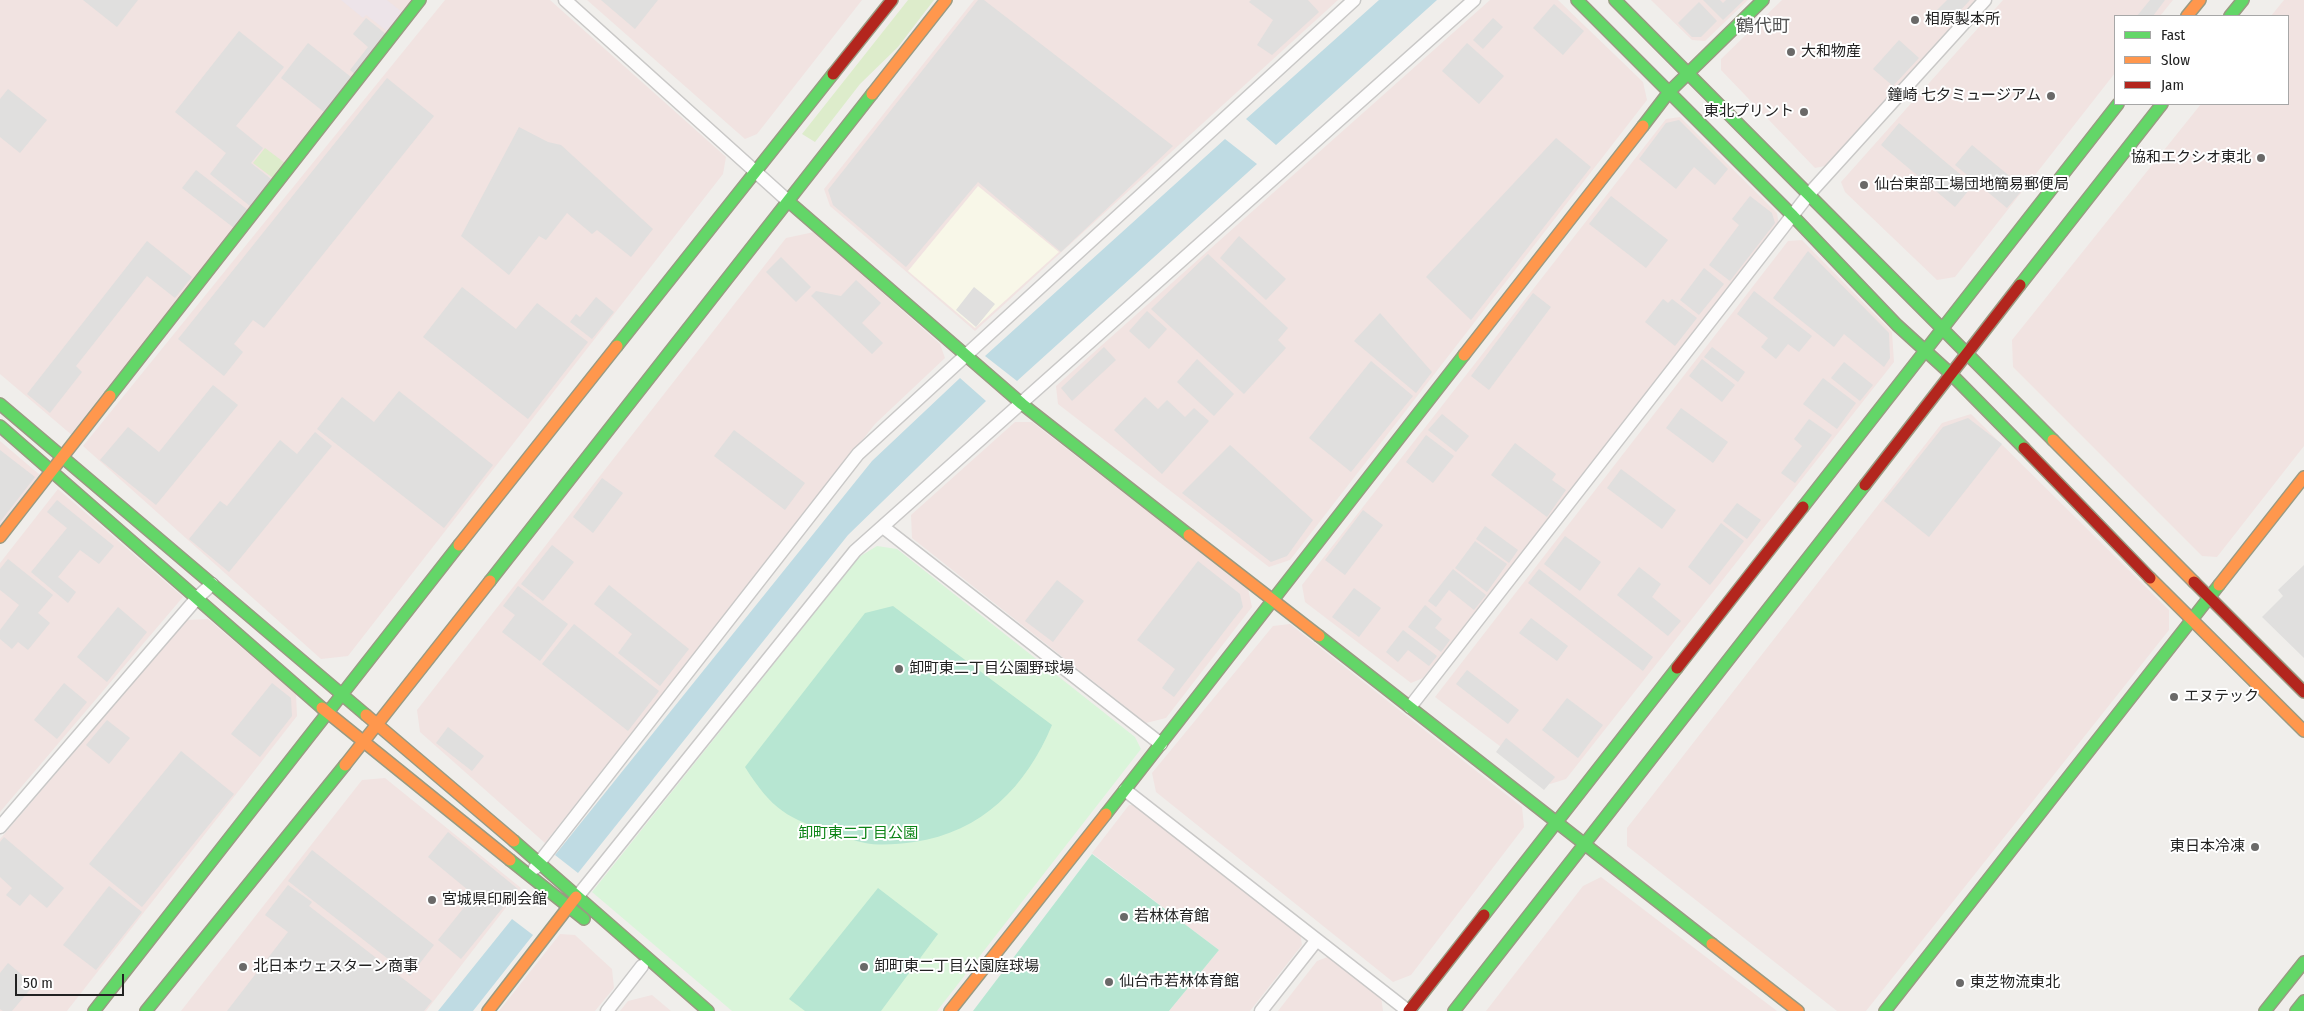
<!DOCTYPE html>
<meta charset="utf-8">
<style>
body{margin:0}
#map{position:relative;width:2304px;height:1011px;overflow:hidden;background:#f0eeeb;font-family:"Fira Sans Condensed",sans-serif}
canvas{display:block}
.legend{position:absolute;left:2114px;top:15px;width:175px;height:90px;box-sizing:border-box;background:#fff;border:1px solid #a7a7a7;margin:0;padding:6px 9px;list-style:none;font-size:15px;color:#222}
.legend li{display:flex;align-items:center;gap:10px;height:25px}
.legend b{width:25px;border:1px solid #a7a7a7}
.scale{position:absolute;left:15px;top:974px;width:109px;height:22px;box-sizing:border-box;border:2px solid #222;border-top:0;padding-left:6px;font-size:15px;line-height:18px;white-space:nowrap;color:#222;-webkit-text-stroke:4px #fff;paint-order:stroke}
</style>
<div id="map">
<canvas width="2304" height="1011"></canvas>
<ul class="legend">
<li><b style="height:6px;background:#63d668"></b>Fast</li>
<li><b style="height:6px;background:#ff974d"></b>Slow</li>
<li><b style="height:6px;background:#b3261e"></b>Jam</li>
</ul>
<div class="scale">50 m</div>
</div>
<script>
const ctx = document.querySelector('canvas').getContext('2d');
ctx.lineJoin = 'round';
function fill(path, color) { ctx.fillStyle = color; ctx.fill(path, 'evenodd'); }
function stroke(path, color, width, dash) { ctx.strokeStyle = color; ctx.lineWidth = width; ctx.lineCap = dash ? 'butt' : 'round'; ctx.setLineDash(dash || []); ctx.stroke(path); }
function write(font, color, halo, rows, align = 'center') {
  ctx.font = font + ' "Fira Sans Condensed","Noto Sans JP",sans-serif'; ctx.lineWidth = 4; ctx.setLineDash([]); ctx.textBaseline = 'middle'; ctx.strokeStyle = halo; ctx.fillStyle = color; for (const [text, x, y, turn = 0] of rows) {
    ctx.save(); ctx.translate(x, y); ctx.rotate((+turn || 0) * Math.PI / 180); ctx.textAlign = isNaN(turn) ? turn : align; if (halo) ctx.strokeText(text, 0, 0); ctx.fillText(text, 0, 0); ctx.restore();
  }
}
const commercial = new Path2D(`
 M0,0H417L73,436L0,374Z
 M445,0H550L726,157L723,174L348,656L321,659L83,446Z
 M587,0H862L757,134L745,139Z
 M974,0H1338L975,331L830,206L824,189Z
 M1490,0H1558L1643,82L1647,100L1290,560L1269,567L1058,404L1056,386Z
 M1651,0H1748L1705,41L1692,40Z
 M1782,0H1975L1825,166L1815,168L1721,70V59Z
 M2003,0H2173L2160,16H2115V73L1955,277L1937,280L1845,192L1841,182Z
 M2284,0H2304V446L2217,557L2202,556L2013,367L2012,340L2201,104H2288V16H2271Z
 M1680,117L1777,213L1779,225L1423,678L1411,683L1305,602L1302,585L1666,119Z
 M814,232L940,344L945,358L875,424L545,843L420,732L417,710L786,238Z
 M1802,240L1892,332L1894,362L1566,779L1550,784L1435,697L1788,241Z
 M1971,414L2169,610V630L1866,1011H1837L1627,846V828L1942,423Z
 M1015,422H1032L1248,589L1252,607L1166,718L1146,723L912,538L911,515Z
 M0,441L40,475L0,526Z
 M58,489L183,597L0,812V563Z
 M208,619L296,694L297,716L67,1011H0V839L187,620Z
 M1290,624L1522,807L1524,827L1411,975L1393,982L1156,792L1152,773L1273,626Z
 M385,778L521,888L426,1011H181L362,780Z
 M1129,805H1140L1300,932L1302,945L1250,1011H1169L1219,950L1092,853Z
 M1601,877L1777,1011H1486L1583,886Z
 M560,934L575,935L612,969L614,988L595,1011H499Z
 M1330,956L1381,996L1383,1011H1278L1317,961Z
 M652,995L671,1011H620L628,1001Z`);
const industrial = new Path2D(`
 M341,0H387L402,12L387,31L366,15L363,18Z`);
const education = new Path2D(`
 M978,186L1059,252L975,328L908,271Z`);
const grass = new Path2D(`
 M908,0H934L898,47L860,84L815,142L802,134Z
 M265,148L285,163L273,178L253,163Z`);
const park = new Path2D(`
 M877,546L897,549L1135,737L1141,749L937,1011H732L592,892L859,557Z`);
const pitch = new Path2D(`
 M893,606L1052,725C1026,787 982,832 914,842C899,844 880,846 865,843C855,841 846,837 836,834C788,819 772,810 745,767L865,613Z
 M1092,854L1219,950L1169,1011H973Z
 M878,888L938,934L881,1011H805L789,999Z`);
const parking = new Path2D(`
 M83,0H138L117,27Z
 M601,0H658L635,29Z
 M978,0H984L1173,146L1061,252L978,182L906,267L833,205L828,190Z
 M1251,0H1308L1319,12L1272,55L1257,45L1273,20L1249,2Z
 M1703,0H1720L1723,3L1726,0H1744L1723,20Z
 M1947,0H1970L1947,25L1934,13Z
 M2150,0H2165L2153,16H2137Z
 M1699,2L1717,21L1701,37H1692L1678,23Z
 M1554,4L1584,31L1563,55L1533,28Z
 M366,18L387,35L356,75L350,70L368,47L353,34Z
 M1493,18L1503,27L1483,49L1473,40Z
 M239,31L284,67L236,126L263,148L251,163L271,179L250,206L210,174L226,153L175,112Z
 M1899,40L1919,58L1893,86L1873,69Z
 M308,43L351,77L324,112L281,78Z
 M1467,43L1504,76L1479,104L1442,71Z
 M387,78L434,116L264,328L253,320L234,344L243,352L224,376L178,339Z
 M8,89L47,120L20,153L0,137V99Z
 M1679,120L1728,169L1715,185L1694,167L1676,189L1639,159L1666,123Z
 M1899,123L1973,185L1955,207L1881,145Z
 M519,127L548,142L561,145L653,229L631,257L597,230L592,234L567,213L546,240L539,236L509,275L461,236Z
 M1556,138L1591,167L1471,320L1426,277Z
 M1972,145L2024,188L2007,208L1955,165Z
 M196,170L248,210L234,228L182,188Z
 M1611,196L1668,240L1646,268L1589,224Z
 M1750,196L1772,213L1775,223L1730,281L1709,265L1739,225L1732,219Z
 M1239,236L1286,279L1266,300L1220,258Z
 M147,241L192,277L175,298L147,276L76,366L82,372L50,413L27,394Z
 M1808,251L1889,333L1890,358L1884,367L1844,334L1834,347L1773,298Z
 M1208,254L1288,328L1278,340L1286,348L1244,394L1151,309Z
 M781,257L811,287L796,302L766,272Z
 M1704,268L1724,284L1699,315L1680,300Z
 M856,280L881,303L862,323L883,343L872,354L811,296L816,291L841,296Z
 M462,287L516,329L537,303L588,342L528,419L423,337Z
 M974,287L995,304L976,327L956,310Z
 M1754,291L1812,336L1799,352L1788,344L1776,359L1761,347L1768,338L1737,314Z
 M1533,293L1551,307L1489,390L1471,376Z
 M596,297L614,312L592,339L570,322L576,314L580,317Z
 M1663,299L1668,303L1672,299L1697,318L1675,346L1645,322Z
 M1147,311L1167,329L1149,349L1129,331Z
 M1380,313L1432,372L1416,393L1354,341Z
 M1104,347L1116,360L1072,401L1061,388Z
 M1712,347L1745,372L1738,382L1704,357Z
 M1197,359L1234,394L1214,416L1177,382Z
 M1702,359L1735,385L1722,402L1689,376Z
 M1371,361L1413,396L1351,472L1309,438Z
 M1844,362L1873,385L1860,401L1831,378Z
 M1823,378L1856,403L1837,429L1803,404Z
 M213,385L238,405L156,505L100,460L128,427L159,452Z
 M399,391L493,465L444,528L317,429L342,397L374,422Z
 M1145,397L1158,409L1167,400L1185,417L1194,408L1209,421L1162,474L1114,430Z
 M1681,408L1728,442L1713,463L1666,428Z
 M1442,414L1469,436L1456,452L1428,430Z
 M1968,418L2002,444L1929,537L1884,501L1943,427Z
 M1809,419L1832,435L1795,483L1781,473L1802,446L1794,439Z
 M734,430L805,483L785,510L714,456Z
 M315,432L332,446L229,572L189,539L220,501L227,506L280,440L297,454Z
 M1426,435L1454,456L1433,483L1406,462Z
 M1515,443L1556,474L1552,480L1566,490L1547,517L1491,475Z
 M1230,445L1313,520L1287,556L1271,562L1182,493Z
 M0,450L35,477L0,522Z
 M1621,469L1676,510L1662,529L1607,488Z
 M602,478L623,493L593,533L573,517Z
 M57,500L114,546L99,564L80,550L58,577L76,592L68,603L31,572L67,528L47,512Z
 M1737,503L1761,520L1747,539L1723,521Z
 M1363,510L1383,525L1345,575L1325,560Z
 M1721,523L1744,541L1710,585L1688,567Z
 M1485,526L1518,550L1509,563L1476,539Z
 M1565,536L1601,562L1580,591L1544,564Z
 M1475,541L1507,564L1487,592L1455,568Z
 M552,545L574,562L543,601L521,584Z
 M8,559L53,595L38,613L50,623L28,650L18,642L12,649L0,639V630L19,605L0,590V569Z
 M1198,561L1240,594L1243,607L1174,697L1162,688L1175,669L1137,640Z
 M2304,565V658L2262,617L2283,596L2278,590Z
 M1639,567L1661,584L1652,597L1681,621L1668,636L1617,595Z
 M1453,569L1486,595L1474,610L1449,590L1436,607L1428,601Z
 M1539,569L1653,657L1643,671L1528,583Z
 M1057,580L1084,601L1053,642L1025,621Z
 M609,585L689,649L660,686L618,653L632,634L594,604Z
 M518,586L568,624L540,661L502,632L515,615L503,606Z
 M1354,588L1381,608L1359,637L1332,617Z
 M1425,605L1442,619L1435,628L1450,640L1441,652L1408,627Z
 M118,607L147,632L107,682L77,657Z
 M1531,618L1568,646L1557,661L1519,633Z
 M574,624L659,691L628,731L542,664Z
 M1403,630L1437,656L1429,666L1408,650L1398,662L1386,652Z
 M1467,670L1519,710L1508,724L1456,684Z
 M64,683L87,702L57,739L34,720Z
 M272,683L291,698L292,716L260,757L231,734Z
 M1567,698L1603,725L1578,758L1542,730Z
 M107,720L130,738L109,764L86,745Z
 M448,727L484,756L472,771L436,743Z
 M1506,738L1555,777L1544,790L1496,752Z
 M181,751L234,794L142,907L89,864Z
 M448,832L518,889L461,959L438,940L474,895L428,857Z
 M4,837L64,888L47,908L30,894L20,906L6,895L12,888L0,877V842Z
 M312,850L434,945L410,976L288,881Z
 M288,885L312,902L309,906L432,1001L424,1011H227L288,932L265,915Z
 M109,886L142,912L96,970L63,945Z
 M8,963L34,985L12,1011H3L0,1009V973Z`);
const water = new Path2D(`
 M1379,0H1437L1276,145L1246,119Z
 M1225,139L1257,164L1017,381L985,356Z
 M960,378L986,401L848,535L578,873L555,855L872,461Z
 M512,919L533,935L473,1011H438Z`);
const street = new Path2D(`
 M565,0L788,201
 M883,527L1161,744
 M1410,707L1809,194L1985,0
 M1125,790L1408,1011
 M0,827L197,598L212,584
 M535,868L858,454L1354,0
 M577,897L855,551L1474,0
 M607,1011L642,966
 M1261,1011L1316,941`);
const fast = new Path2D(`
 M1577,0L1793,216L1897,325L1952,375L2024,448
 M1615,0L2053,440
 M2230,16L2243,0
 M1643,126L1669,92L1763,0
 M788,201L1022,404L1189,535
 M2020,285L2162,104
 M617,346L833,74
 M110,396L420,0
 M0,404L366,715
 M0,426L322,708
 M1803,507L2118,104
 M490,581L872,94
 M1319,636L1712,944
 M1106,814L1464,355
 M514,841L708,1011
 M510,860L584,919
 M1484,915L1677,668
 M94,1011L459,545
 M146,1011L345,765
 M1454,1011L1865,485
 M1885,1011L2219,585
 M2265,1011L2304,962
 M2296,1011L2304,1001`);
const slow = new Path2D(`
 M2187,16L2200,0
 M872,94L946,0
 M1464,355L1643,126
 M2053,440L2194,582
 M1189,535L1319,636
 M0,537L110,396
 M459,545L617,346
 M2150,578L2304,731
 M2219,585L2304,477
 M322,708L510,860
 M366,715L514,841
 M345,765L490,581
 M1712,944L1798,1011
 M488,1011L576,897
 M950,1011L1106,814`);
const jam = new Path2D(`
 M833,74L892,0
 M2024,448L2150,578
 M1865,485L2020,285
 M2194,582L2304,692
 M1677,668L1803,507
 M1409,1011L1484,915`);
const markers = [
 [1915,20,5,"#6a6968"],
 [1791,52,5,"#6a6968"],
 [2051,96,5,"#6a6968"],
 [1804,112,5,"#6a6968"],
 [2261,158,5,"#6a6968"],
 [1864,185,5,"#6a6968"],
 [899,669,5,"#6a6968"],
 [2174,697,5,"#6a6968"],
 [2255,847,5,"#6a6968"],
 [432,900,5,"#6a6968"],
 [1124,917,5,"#6a6968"],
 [243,967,5,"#6a6968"],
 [864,967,5,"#6a6968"],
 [1109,982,5,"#6a6968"],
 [1960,983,5,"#6a6968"]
];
const poiNames = [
 ["相原製本所",1925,20],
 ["大和物産",1801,52],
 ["鐘崎 七夕ミュージアム",2041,96,"right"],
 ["東北プリント",1794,112,"right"],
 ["協和エクシオ東北",2251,158,"right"],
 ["仙台東部工場団地簡易郵便局",1874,185],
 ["卸町東二丁目公園野球場",909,669],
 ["エヌテック",2184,697],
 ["東日本冷凍",2245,847,"right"],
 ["宮城県印刷会館",442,900],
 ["若林体育館",1134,917],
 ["北日本ウェスターン商事",253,967],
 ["卸町東二丁目公園庭球場",874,967],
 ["仙台市若林体育館",1119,982],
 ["東芝物流東北",1970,983]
];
const parkNames = [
 ["卸町東二丁目公園",858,834]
];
const quarterNames = [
 ["鶴代町",1763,27]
];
fill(commercial, '#f1e3e1');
fill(industrial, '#ede4e9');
fill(education, '#f8f7e8');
fill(grass, '#ddeccb');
fill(park, '#daf5da');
fill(pitch, '#b7e6d2');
fill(parking, '#e0dfde');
fill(water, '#bfdbe3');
stroke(street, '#c9c8c7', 15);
stroke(fast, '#999a82', 14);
stroke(slow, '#999a82', 14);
stroke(jam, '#999a82', 14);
stroke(street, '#fdfcfc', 12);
stroke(fast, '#63d668', 11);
stroke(slow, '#ff974d', 11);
stroke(jam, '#b3261e', 11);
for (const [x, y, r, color] of markers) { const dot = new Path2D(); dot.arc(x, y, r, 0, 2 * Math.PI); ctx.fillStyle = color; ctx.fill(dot); stroke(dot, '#fff', 2); }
write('15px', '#222', '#fff', poiNames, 'left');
write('15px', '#0c8416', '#fff', parkNames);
write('18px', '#555', '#fff', quarterNames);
</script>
